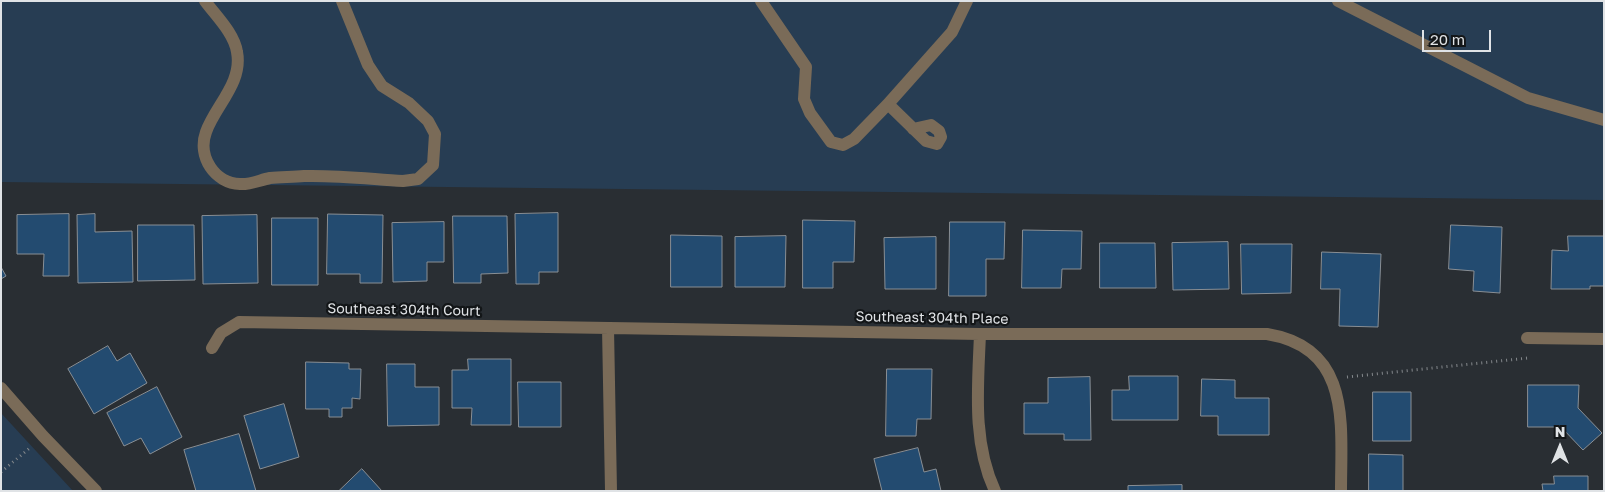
<!DOCTYPE html>
<style>
body{margin:0}
#map{position:relative;width:1605px;height:492px;overflow:hidden;background:#292e33;font-family:"Golos Text",sans-serif}
canvas{display:block}
.frame{position:absolute;inset:0;border:2px solid #e0e3e6;pointer-events:none}
.north{position:absolute;left:1535px;top:422px;width:50px;height:50px;-webkit-text-stroke:4px #131618;paint-order:stroke;rotate:0deg;font-size:14px;font-weight:700;line-height:20px;text-align:center;color:#e0e3e6}
.north::after{content:'';display:block;margin:auto;width:18px;height:22px;background:#e0e3e6;clip-path:polygon(50% 0,100% 100%,50% 72%,0 100%)}
.scale{position:absolute;left:1422px;top:30px;width:69px;height:22px;box-sizing:border-box;border:2px solid #e0e3e6;border-top:0;padding-left:6px;font-size:15px;line-height:18px;white-space:nowrap;color:#e0e3e6;-webkit-text-stroke:4px #131618;paint-order:stroke}
</style>
<div id="map">
<canvas width="1605" height="492"></canvas>
<div class="frame"></div>
<div class="north">N</div>
<div class="scale">20 m</div>
</div>
<script>
const ctx = document.querySelector('canvas').getContext('2d');
ctx.lineJoin = 'round';
function fill(path, color) { ctx.fillStyle = color; ctx.fill(path, 'evenodd'); }
function stroke(path, color, width, dash) { ctx.strokeStyle = color; ctx.lineWidth = width; ctx.lineCap = dash ? 'butt' : 'round'; ctx.setLineDash(dash || []); ctx.stroke(path); }
function write(font, color, halo, rows, align = 'center') {
  ctx.font = font + ' "Golos Text",sans-serif'; ctx.lineWidth = 4.5; ctx.setLineDash([]); ctx.textBaseline = 'middle'; ctx.strokeStyle = halo; ctx.fillStyle = color; for (const [text, x, y, turn = 0] of rows) {
    ctx.save(); ctx.translate(x, y); ctx.rotate((+turn || 0) * Math.PI / 180); ctx.textAlign = isNaN(turn) ? turn : align; if (halo) ctx.strokeText(text, 0, 0); ctx.fillText(text, 0, 0); ctx.restore();
  }
}
const green = new Path2D(`
 M1,1H1604V200L1,182Z
 M1,413L73,491H1Z`);
const building = new Path2D(`
 M558,213V272H539V284H516L515,214Z
 M69,214V276H43L44,254H17V215Z
 M95,214V232L132,231L133,282L78,283L77,215Z
 M328,214L383,215L382,283H360V274H327Z
 M257,215L258,283L203,284L202,216Z
 M453,216H507L508,273L481,274V283H454Z
 M272,218H318V285H272Z
 M803,220L855,221L854,262H833V288H803Z
 M444,222V262H427V281L393,282L392,223Z
 M950,222H1005L1004,259H986V296H949Z
 M138,225H194L195,280L138,281Z
 M1451,225L1502,227L1500,293L1473,291L1474,271L1449,269Z
 M1023,230L1082,231L1081,269H1062L1061,288H1022Z
 M671,235L722,236V287H671Z
 M786,236L785,287H735V237Z
 M1568,236H1604V286H1590V289H1551L1552,250L1568,251Z
 M936,237V289H885L884,238Z
 M1228,242L1229,289L1173,290L1172,243Z
 M1100,243H1155L1156,288H1100Z
 M1241,244H1292L1291,293L1242,294Z
 M1322,252L1381,254L1378,327L1339,326L1340,289H1321Z
 M1,267L6,276L1,279Z
 M108,346L117,361L130,353L147,383L94,414L68,369Z
 M468,359H511V425H471L472,408H452V370H468Z
 M306,362L349,363V369H361L360,399L352,398V408H342V417H329V409H306Z
 M387,364H415V387H439V425L388,426Z
 M887,369H932L931,419H917L916,436H886Z
 M1129,376H1178V420H1112V390H1129Z
 M1090,377L1091,440H1064V434H1024V403H1048V378Z
 M1202,379L1235,380V398H1269V435H1218V416H1201Z
 M518,382H561V427H519Z
 M1528,385H1579L1578,408L1602,433L1583,450L1561,427H1528Z
 M157,387L182,437L150,454L141,438L124,446L107,413Z
 M1373,392H1411V441H1373Z
 M284,404L299,457L260,469L244,416Z
 M239,434L256,491H196L184,450Z
 M918,448L924,472L936,469L941,491H882L874,459Z
 M1369,454L1403,455V491H1369Z
 M362,469L382,491H339Z
 M1554,476H1588V491H1543L1542,484H1554Z
 M1182,485V491H1128V486Z`);
const path = new Path2D(`
 M1347,377L1528,358V356
 M1,472L31,447`);
const minor = new Path2D(`
 M205,1C216,16 234,33 237,52C243,83 215,106 206,132C197,157 215,183 240,184C249,185 260,180 270,178C281,177 293,177 304,176C337,175 370,179 403,181L418,179L433,165L435,134L428,121L409,103L382,86L368,65L342,1
 M761,1L806,67L804,99L810,113L831,142L843,145L854,139L888,104L926,141L937,144L941,137L939,131L931,125L913,129
 M1338,1L1528,98L1604,120
 M888,104L952,32L967,1
 M608,328L611,491
 M980,334C978,386 972,442 995,491
 M1527,338L1604,339
 M212,348L221,333L239,322L980,334H1267C1352,348 1341,424 1341,491
 M1,388L43,436L96,491`);
const streetNames = [
 ["Southeast 304th Court",404,310,1],
 ["Southeast 304th Place",932,318,1]
];
fill(green, '#273d53');
fill(building, '#234b70');
stroke(building, '#898f95', 1);
stroke(path, '#84888c', 3, [1, 4]);
stroke(minor, '#7a6b58', 12);
write('14px', '#e0e3e6', '#131618', streetNames);
</script>
